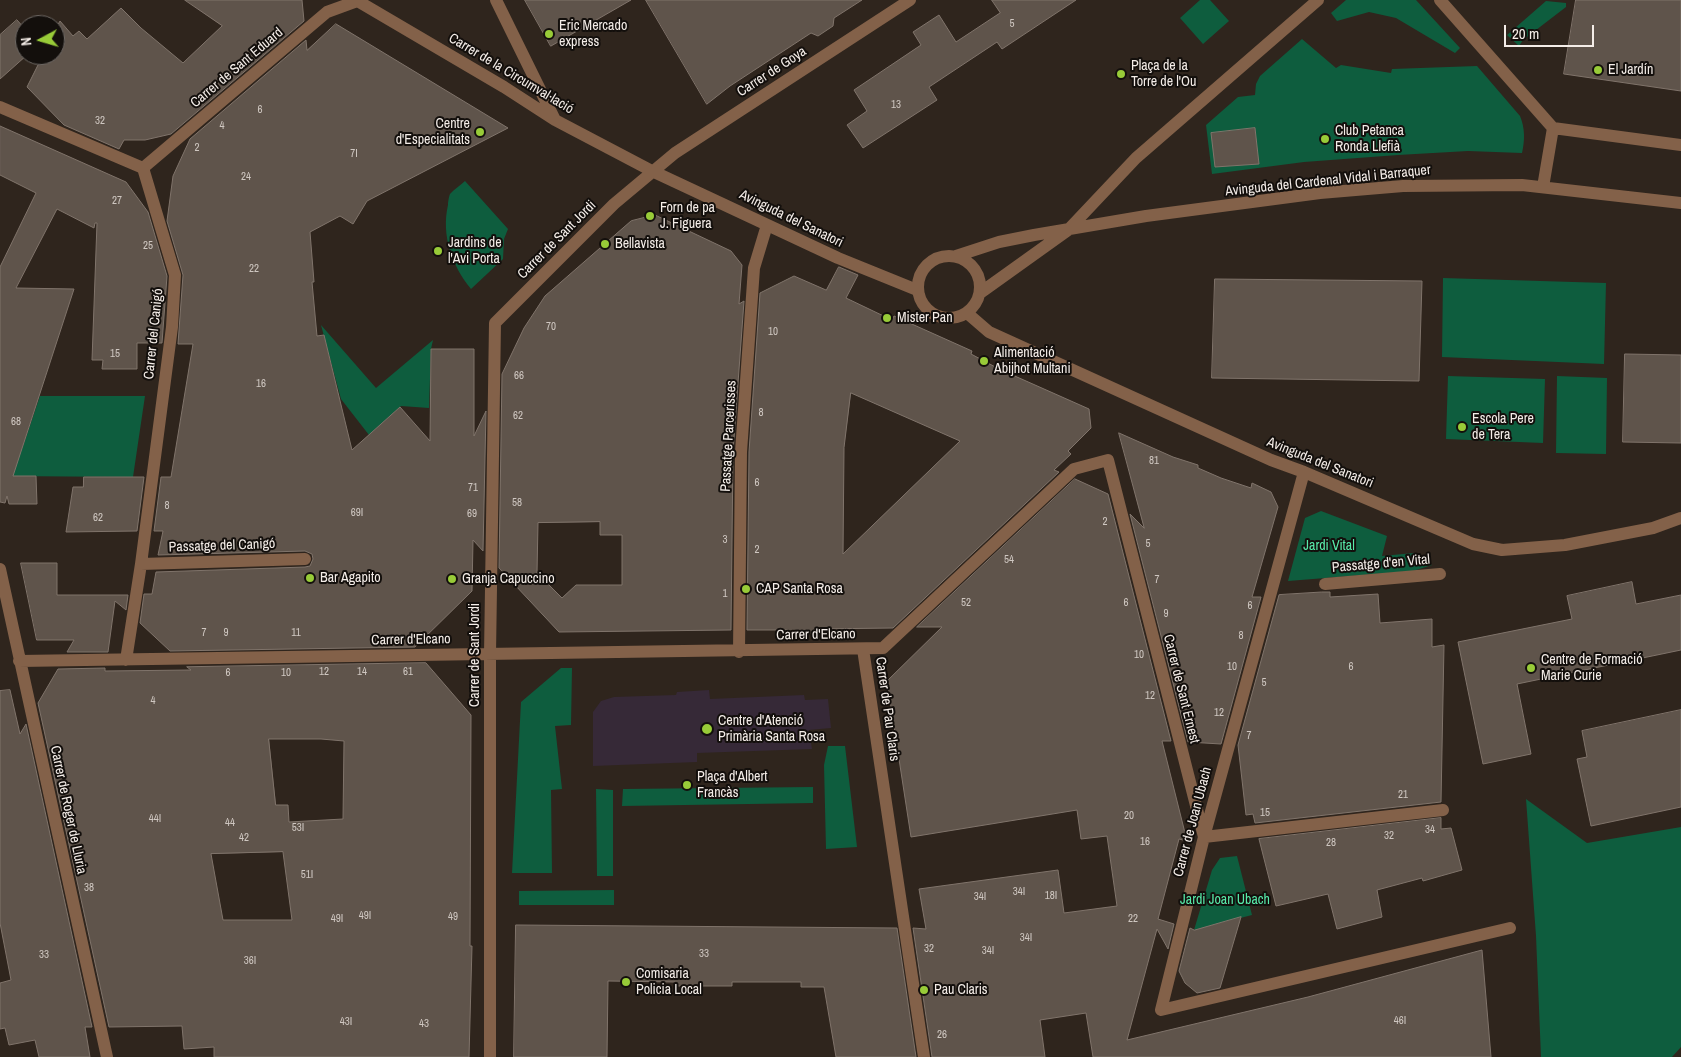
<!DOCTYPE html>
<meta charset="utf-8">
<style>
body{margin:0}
#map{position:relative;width:1681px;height:1057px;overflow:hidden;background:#2f251d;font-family:"Archivo Narrow",sans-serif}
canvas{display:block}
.north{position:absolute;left:15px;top:15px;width:50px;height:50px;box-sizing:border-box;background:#130f0c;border:1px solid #6d6864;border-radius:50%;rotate:264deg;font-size:14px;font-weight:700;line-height:20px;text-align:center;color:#f4ede8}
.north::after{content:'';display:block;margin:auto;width:18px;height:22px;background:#98cb38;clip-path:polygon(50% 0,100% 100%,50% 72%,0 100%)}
.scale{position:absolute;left:1504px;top:25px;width:90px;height:22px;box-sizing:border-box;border:2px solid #f4ede8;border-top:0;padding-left:6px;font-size:15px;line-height:18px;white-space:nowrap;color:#f4ede8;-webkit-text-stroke:4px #130f0c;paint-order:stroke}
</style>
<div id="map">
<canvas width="1681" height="1057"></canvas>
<div class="north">N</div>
<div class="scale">20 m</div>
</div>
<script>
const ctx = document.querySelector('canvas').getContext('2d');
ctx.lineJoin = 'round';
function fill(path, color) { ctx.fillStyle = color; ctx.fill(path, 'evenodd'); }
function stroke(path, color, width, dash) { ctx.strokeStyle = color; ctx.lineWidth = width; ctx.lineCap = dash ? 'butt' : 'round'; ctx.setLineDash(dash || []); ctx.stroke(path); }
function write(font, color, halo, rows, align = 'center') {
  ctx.font = font + ' "Archivo Narrow",sans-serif'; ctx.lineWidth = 4; ctx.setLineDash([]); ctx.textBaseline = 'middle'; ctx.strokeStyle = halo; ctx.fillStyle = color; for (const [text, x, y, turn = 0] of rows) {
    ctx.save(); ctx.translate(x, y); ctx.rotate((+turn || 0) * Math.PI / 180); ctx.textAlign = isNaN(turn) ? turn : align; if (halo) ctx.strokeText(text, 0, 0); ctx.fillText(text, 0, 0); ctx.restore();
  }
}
const medical = new Path2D(`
 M709,690L710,699L804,695L805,700L828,699L831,728L809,730L812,749L697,753V762L593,766V712L601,701L614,697L676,695L677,692Z`);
const green = new Path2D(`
 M1200,0H1210L1229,21L1203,44L1180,18Z
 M1346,0H1416L1460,48L1455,53L1396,18L1369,12L1337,21L1331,13Z
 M1546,1L1566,3V7L1523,40L1519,46L1507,35Z
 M1302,39L1336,68L1341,65L1391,73L1392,69L1477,66L1520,116C1525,128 1525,140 1522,153L1468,151L1398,155L1304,162L1212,174L1206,125L1238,97L1255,95L1256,84L1260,76Z
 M465,181L508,229L504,239L503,259L471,289C452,266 441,235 448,205C448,202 449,196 450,194C454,189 461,185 465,181Z
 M1443,278L1606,283L1604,364L1442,357Z
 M321,325L376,388L433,340L431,349L429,408L401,406L369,435L341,399Z
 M1448,376L1545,379L1543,443L1446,439Z
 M1557,376L1607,378L1606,454L1556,453Z
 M40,396H145L133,477L3,476L0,449H22Z
 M1321,511L1387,536L1382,556L1414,553L1432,565L1413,571L1288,581L1305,518Z
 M561,668H572L571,725L555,726L562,789L551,790L552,873H512L521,702Z
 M828,746H845L857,847L826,849L824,765Z
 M813,787V803L622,806L623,789Z
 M596,789L613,790V876H597Z
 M1526,799L1587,843L1681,827V1047L1672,1057H1541L1536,936Z
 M1237,856L1252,915L1194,930L1212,870L1220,858Z
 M614,890V905H519V891Z`);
const building = new Path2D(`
 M185,0H302L304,21L171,134L145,140H124L119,149L64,125L27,87L43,55H55V30L60,21L73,36L79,31L87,39L121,8L141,28L183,63L222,26Z
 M525,0H631L551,46Z
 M646,0H862L834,18L833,26L818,36L811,33L730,86L707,104Z
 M992,0H1076L1002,49L997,42L929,87L937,100L863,148L847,125L867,111L854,90L921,45L913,32L939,15L956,42L1000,13Z
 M1576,0H1681V91L1564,74Z
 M17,20L25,29V55H27L0,79V35Z
 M336,24L508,128L367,201L353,224L340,216L310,232L314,282H312L317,336L324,335L352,450L400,407L430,441L431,349H474V436L486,411L483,551L473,540L472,591L415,647L170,651L140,623L144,594H152L156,572L305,567L310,566L313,559L312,554L305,551L158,555L163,531H154L161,477H171L193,344H178L183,275L167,221L173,176L190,139L306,40L307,50Z
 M0,126L126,182L148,212L167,276L162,343H137V369H102L103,360H92L97,223H95L94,228L57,209L16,288L74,289L13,476H36L37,504H9L7,496L5,503L0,502V267L36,193L0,175Z
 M1255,128L1259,164L1215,167L1211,133Z
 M655,215L731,251L742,265L739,304L744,301L733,452L731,630L559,632L499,568L502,374L524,328L545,296L631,221ZM600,522V535H622V585H576L562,598L537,573L538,523Z
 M839,267L858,275L846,298L892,320L894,316L943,338L972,351L971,354L999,369L1089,409L1091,428L1068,451L1071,454L1054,470L1059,472L893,628L815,629V633H788V630H747L749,452L760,293L794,276L826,290ZM851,393L960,441L843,554L844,448Z
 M1215,279L1422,281L1419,381L1212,378Z
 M1625,354L1681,355V443L1623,442Z
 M1119,433L1173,457L1198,465V468L1221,478L1251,488L1252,483L1271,492L1278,507L1252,597H1261L1221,744L1188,742L1130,514L1144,528Z
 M84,477H144L137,531L66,532L73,487H83Z
 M1075,479L1108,494L1171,741H1162L1187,841L1179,839L1158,919L1174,924L1168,949L1157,929L1127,1040L1308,997L1482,950L1491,1057H1093L1086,1013L1040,1020L1045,1057H932L913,928L926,929L919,889L1058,870L1064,913L1117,906L1107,836L1081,839L1077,810L911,837L887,681L942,627H917Z
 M21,563H57V595H128L126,610L115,601L108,652H67L74,640H37Z
 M1632,582L1636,604L1681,595V650L1517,684L1531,754L1483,764L1458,642L1572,619L1567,596Z
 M1322,592H1330V597L1378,594L1380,623L1432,619V647L1444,645L1441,802L1255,823L1253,814L1246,815L1238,745L1279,595Z
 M426,663L471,715L470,946H472L469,1057H214V1047L184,1049L182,1026L109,1027L38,703L58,669L105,668V671L191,670L187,667ZM269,739H321L344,741L343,819L289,822L288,805H276ZM283,852L292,920H223L211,854Z
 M10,690L20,734L26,724L92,1027H85L90,1057H39L35,1040L9,1045L5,1028L0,1029V983L11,980L0,923V691Z
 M1681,710V807L1591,826L1577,759L1587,757L1582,731Z
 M1441,818V829L1451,828L1462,870L1423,881L1422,878L1377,890L1382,917L1337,929L1328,894L1276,906L1259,839Z
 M1241,917L1220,988L1197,993L1185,983L1179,971L1190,928L1194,930Z
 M516,925L897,928L916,1057H836L824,987H801V982H732V986H675V982L608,981L607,1057H514Z`);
const pedestrian = new Path2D(`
 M1325,584L1440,574`);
const minor = new Path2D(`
 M356,0L504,87L555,120L652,171L838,258L917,290
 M496,0L555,120
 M1440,0L1553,128L1543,187
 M0,107L143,168L175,275L172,327L141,564L126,660
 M1553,128L1681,145
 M143,168L327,12L357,1
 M918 287a31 31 0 1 1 62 0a31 31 0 1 1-62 0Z
 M956,256L999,242L1034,235L1146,216L1320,193L1403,186L1522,185L1681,203
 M980,293L1068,230L1136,158L1318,0
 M967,313L989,332L1271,460L1304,472L1473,544L1502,550L1565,545L1653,528L1681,518
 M1304,472L1204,837L1161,1010L1510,928
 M141,564L305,559
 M0,569L107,1057
 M863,649L924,1057
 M739,652L741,452L754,268L767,225
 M19,661L883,648L1074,469L1108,460L1204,837
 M1204,837L1443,810
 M490,1057V654L495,323L614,204L675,153L910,0`);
const markers = [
 [549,34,5,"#98cb38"],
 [1598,70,5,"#98cb38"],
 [1121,74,5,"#98cb38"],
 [480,132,5,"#98cb38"],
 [1325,139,5,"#98cb38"],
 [650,216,5,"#98cb38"],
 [605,244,5,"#98cb38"],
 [438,251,5,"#98cb38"],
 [887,318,5,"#98cb38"],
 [984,361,5,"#98cb38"],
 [1462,427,5,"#98cb38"],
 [310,578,5,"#98cb38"],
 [452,579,5,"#98cb38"],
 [746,589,5,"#98cb38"],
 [1531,668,5,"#98cb38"],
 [707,729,6,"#98cb38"],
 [687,785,5,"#98cb38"],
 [626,982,5,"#98cb38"],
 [924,990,5,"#98cb38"]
];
const numberNames = [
 ["5",1012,24],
 ["13",896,105],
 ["6",260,110],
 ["32",100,121],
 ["4",222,126],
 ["2",197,148],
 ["7I",354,154],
 ["24",246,177],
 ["27",117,201],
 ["25",148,246],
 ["22",254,269],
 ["70",551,327],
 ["10",773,332],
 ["15",115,354],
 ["66",519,376],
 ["16",261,384],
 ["8",761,413],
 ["62",518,416],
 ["68",16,422],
 ["81",1154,461],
 ["6",757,483],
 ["71",473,488],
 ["58",517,503],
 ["8",167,506],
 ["69I",357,513],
 ["69",472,514],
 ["62",98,518],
 ["2",1105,522],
 ["3",725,540],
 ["5",1148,544],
 ["2",757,550],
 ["54",1009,560],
 ["7",1157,580],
 ["1",725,594],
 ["52",966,603],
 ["6",1126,603],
 ["6",1250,606],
 ["9",1166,614],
 ["7",204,633],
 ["9",226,633],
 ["11",296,633],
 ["8",1241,636],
 ["10",1139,655],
 ["10",1232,667],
 ["6",1351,667],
 ["12",324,672],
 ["14",362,672],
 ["61",408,672],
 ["6",228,673],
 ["10",286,673],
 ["5",1264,683],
 ["12",1150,696],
 ["4",153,701],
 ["12",1219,713],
 ["7",1249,736],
 ["21",1403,795],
 ["15",1265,813],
 ["20",1129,816],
 ["44I",155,819],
 ["44",230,823],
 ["53I",298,828],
 ["34",1430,830],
 ["32",1389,836],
 ["42",244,838],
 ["16",1145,842],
 ["28",1331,843],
 ["51I",307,875],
 ["38",89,888],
 ["34I",1019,892],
 ["18I",1051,896],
 ["34I",980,897],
 ["49I",365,916],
 ["49",453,917],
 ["49I",337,919],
 ["22",1133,919],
 ["34I",1026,938],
 ["32",929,949],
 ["34I",988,951],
 ["33",704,954],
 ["33",44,955],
 ["36I",250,961],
 ["46I",1400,1021],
 ["43I",346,1022],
 ["43",424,1024],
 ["26",942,1035]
];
const poiNames = [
 ["Eric Mercado",559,26],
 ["express",559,42],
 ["Plaça de la",1131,66],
 ["Torre de l'Ou",1131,82],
 ["El Jardín",1608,70],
 ["Centre",470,124,"right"],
 ["d'Especialitats",470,140,"right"],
 ["Club Petanca",1335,131],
 ["Ronda Llefià",1335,147],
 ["Forn de pa",660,208],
 ["J. Figuera",660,224],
 ["Jardins de",448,243],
 ["l'Avi Porta",448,259],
 ["Bellavista",615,244],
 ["Mister Pan",897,318],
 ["Alimentació",994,353],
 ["Abijhot Multani",994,369],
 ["Escola Pere",1472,419],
 ["de Tera",1472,435],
 ["Bar Agapito",320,578],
 ["Granja Capuccino",462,579],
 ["CAP Santa Rosa",756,589],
 ["Centre de Formació",1541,660],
 ["Marie Curie",1541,676],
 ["Centre d'Atenció",718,721],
 ["Primària Santa Rosa",718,737],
 ["Plaça d'Albert",697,777],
 ["Francàs",697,793],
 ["Comisaria",636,974],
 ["Policia Local",636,990],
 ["Pau Claris",934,990]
];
const streetNames = [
 ["Carrer de Sant Eduard",237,68,-40],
 ["Carrer de Goya",772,72,-33],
 ["Carrer de la Circumval·lació",511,74,31],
 ["Avinguda del Cardenal Vidal i Barraquer",1328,181,-6],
 ["Avinguda del Sanatori",791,219,26],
 ["Carrer de Sant Jordi",557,240,-45],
 ["Carrer del Canigó",154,334,-84],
 ["Passatge Parcerisses",729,436,-87],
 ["Avinguda del Sanatori",1320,463,22],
 ["Passatge del Canigó",222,546,-2],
 ["Passatge d'en Vital",1381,564,-5],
 ["Carrer d'Elcano",816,635,-1],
 ["Carrer d'Elcano",411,640,-1],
 ["Carrer de Sant Jordi",475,655,-90],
 ["Carrer de Sant Ernest",1181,689,76],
 ["Carrer de Pau Claris",887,709,82],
 ["Carrer de Roger de Lluria",68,810,78],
 ["Carrer de Joan Ubach",1193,822,-75]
];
const parkNames = [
 ["Jardi Vital",1329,546],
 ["Jardi Joan Ubach",1225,900]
];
fill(medical, '#362937');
fill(green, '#0e5d3e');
fill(building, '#5f544b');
stroke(building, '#80746b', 1);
stroke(pedestrian, '#836149', 12);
stroke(minor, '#836149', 12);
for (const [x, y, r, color] of markers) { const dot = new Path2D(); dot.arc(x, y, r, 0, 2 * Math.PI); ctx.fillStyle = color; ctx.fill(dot); stroke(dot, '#130f0c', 2); }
write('11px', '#cfc7c1', null, numberNames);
write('14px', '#f4ede8', '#130f0c', poiNames, 'left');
write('14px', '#f4ede8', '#130f0c', streetNames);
write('14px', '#58ecab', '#130f0c', parkNames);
</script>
